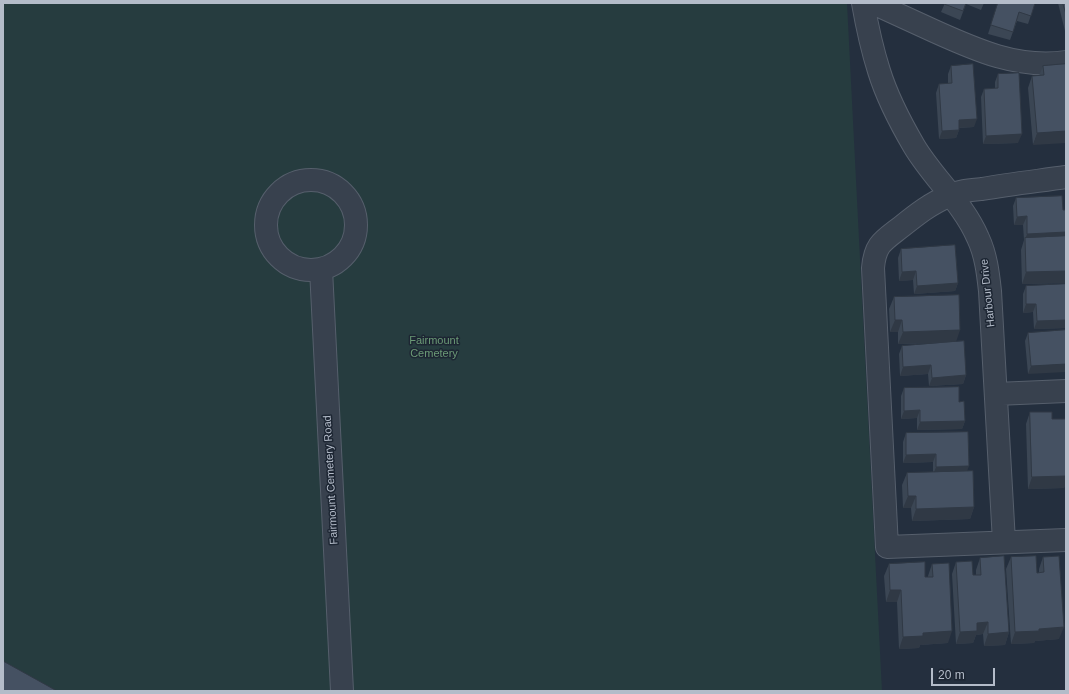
<!DOCTYPE html>
<style>
body{margin:0}
#map{position:relative;width:1069px;height:694px;overflow:hidden;background:#242f3e;font-family:Helvetica,sans-serif}
canvas{display:block}
.frame{position:absolute;inset:0;border:4px solid #b4bcc9;pointer-events:none}
.scale{position:absolute;left:931px;top:668px;width:64px;height:18px;box-sizing:border-box;border:2px solid #b4bcc9;border-top:0;padding-left:5px;font-size:12px;line-height:14px;white-space:nowrap;color:#b4bcc9;-webkit-text-stroke:3px #1d2633;paint-order:stroke}
</style>
<div id="map">
<canvas width="1069" height="694"></canvas>
<div class="frame"></div>
<div class="scale">20 m</div>
</div>
<script>
const ctx = document.querySelector('canvas').getContext('2d');
ctx.lineJoin = 'round';
function fill(path, color) { ctx.fillStyle = color; ctx.fill(path, 'evenodd'); }
function stroke(path, color, width, dash) { ctx.strokeStyle = color; ctx.lineWidth = width; ctx.lineCap = dash ? 'butt' : 'round'; ctx.setLineDash(dash || []); ctx.stroke(path); }
function write(font, color, halo, rows, align = 'center') {
  ctx.font = font + ' Helvetica,sans-serif'; ctx.lineWidth = 3; ctx.setLineDash([]); ctx.textBaseline = 'middle'; ctx.strokeStyle = halo; ctx.fillStyle = color; for (const [text, x, y, turn = 0] of rows) {
    ctx.save(); ctx.translate(x, y); ctx.rotate((+turn || 0) * Math.PI / 180); ctx.textAlign = isNaN(turn) ? turn : align; if (halo) ctx.strokeText(text, 0, 0); ctx.fillText(text, 0, 0); ctx.restore();
  }
}
const green = new Path2D(`
 M3,3H847L882,691H3Z`);
const minor = new Path2D(`
 M863,3C867,26 872,49 879,71C887,97 900,122 914,146C933,178 963,203 978,238C986,255 988,273 990,291L1004,542
 M873,3C893,12 914,22 934,31C976,50 1018,69 1066,62
 M1066,177C1038,181 1010,184 982,189C971,190 958,191 949,196C931,203 916,215 901,227C883,241 875,244 873,268L887,547L1066,540
 M266 225a45 45 0 1 1 90 0a45 45 0 1 1-90 0Z
 M321,269L342,691
 M996,394L1066,391`);
const wall = new Path2D(`
 M945,3H984L981,10L966,4L960,20L941,12Z
 M998,3H1035L1028,24L1017,21L1010,40L988,34Z
 M1058,3H1066V35Z
 M1066,64L1033,145L1028,88L1032,76H1039L1043,66Z
 M951,66L974,127L959,128V130L956,138L939,139L936,93L939,84H948V74Z
 M998,74L1018,143L983,144L981,97L984,89L995,88V82Z
 M1016,198L1063,210H1066V283L1022,284L1021,250L1024,240L1023,225H1014L1013,206Z
 M901,249L958,283L955,291L914,294L913,280L899,281L898,258Z
 M1066,284V328L1034,329L1033,312L1023,313V294L1026,286Z
 M894,297L956,342L966,375L963,384L929,386L928,374L900,376L899,354L902,346L945,343L898,344V332H890L889,309Z
 M1066,330L1028,374L1025,341L1028,333Z
 M904,388L959,402L965,421L962,429L917,430V418L901,419V396Z
 M1030,412L1052,419H1066V483L1064,488L1028,489L1026,424Z
 M906,433L967,471L974,507L970,519L912,521L911,508H903L902,485L907,473L933,472V462L903,463V442Z
 M1011,557L1037,573H1039V569L1043,557L1059,639L1035,641L1034,643L1011,644L1006,569Z
 M980,558L1009,632L1005,645L984,646L983,634L976,635L973,643L956,644L952,574L956,562L973,575H976V570Z
 M889,564L925,577H928V576L932,564L948,643L920,645L919,648L899,649L897,602H886L884,576Z`);
const shadedWall = new Path2D(`
 M977,119L974,127L955,128L959,120Z
 M959,130L956,138L939,139L942,131Z
 M1066,131V143L1033,145L1037,133Z
 M1022,134L1018,143L983,144L986,136Z
 M1027,216L1023,225H1014L1017,217Z
 M1066,232V241L1025,240L1027,234Z
 M916,271L913,280L899,281L902,272Z
 M1066,271V283L1022,284L1026,272Z
 M958,283L955,291L914,294L917,286Z
 M1026,304H1036L1033,312L1023,313Z
 M895,320H902L898,332H890Z
 M1066,320V328L1034,329L1037,321Z
 M960,330L956,342L898,344L903,332Z
 M1066,364V372L1028,374L1031,366Z
 M931,365L928,374L900,376L903,367Z
 M966,375L963,384L929,386L932,378Z
 M920,410L917,418L901,419L904,411Z
 M965,421L962,429L917,430L920,422Z
 M936,454L933,462L903,463L906,455Z
 M969,466L966,474L933,475L936,467Z
 M1066,476V483L1064,488L1028,489L1032,477Z
 M908,496H916L911,508H903Z
 M974,507L970,519L912,521L916,509Z
 M890,590H901L897,602H886Z
 M988,622L983,634L976,635L973,643L956,644L960,632L977,623Z
 M1064,627L1059,639L1035,641L1034,643L1011,644L1015,632L1039,629Z
 M952,631L948,643L920,645L919,648L899,649L903,637L923,633Z
 M1009,632L1005,645L984,646L988,634Z`);
const building = new Path2D(`
 M945,3H966L963,11L944,4Z
 M998,3H1035L1031,16L1019,12L1013,32L991,25Z
 M1063,3H1066V14Z
 M973,64L977,119L959,120V130L942,131L939,84L952,83L951,66Z
 M1066,64V131L1037,133L1032,76L1044,75L1043,66Z
 M1019,73L1022,134L986,136L984,89L998,88V74Z
 M1062,196L1063,210H1066V232L1027,234V216L1017,217L1016,198Z
 M1066,236V271L1026,272L1025,238Z
 M955,245L958,283L917,286L916,271L902,272L901,249Z
 M1066,284V320L1037,321L1036,304H1026V286Z
 M959,295L960,330L903,332L902,320H895L894,297Z
 M1066,330V364L1031,366L1028,333Z
 M964,341L966,375L932,378L931,365L903,367L902,346Z
 M959,387V402L964,401L965,421L920,422V410L904,411V388Z
 M1030,412H1052V419H1066V476L1032,477Z
 M968,432L969,466L936,467V454L906,455V433Z
 M973,471L974,507L916,509V496H908L907,473Z
 M1004,556L1009,632L988,634V622L977,623V631L960,632L956,562L972,561L973,575H981L980,558Z
 M1036,556L1037,573L1044,572L1043,557L1059,556L1064,627L1039,629V631L1015,632L1011,557Z
 M925,562V577H933L932,564L949,563L952,631L923,633V636L903,637L901,590H890L889,564Z
 M3,661L57,691H3Z`);
const streetNames = [
 ["Harbour Drive",988,293,-96],
 ["Fairmount Cemetery Road",331,480,-93]
];
const parkNames = [
 ["Fairmount",434,341],
 ["Cemetery",434,354]
];
fill(green, '#263c3f');
stroke(minor, '#565f6c', 24);
stroke(minor, '#38414e', 22);
fill(wall, '#3b4654');
fill(shadedWall, '#303945');
fill(building, '#455162');
stroke(building, '#303945', 1);
write('11px', '#b4bcc9', '#1d2633', streetNames);
write('11px', '#6b9a76', '#1d2633', parkNames);
</script>
